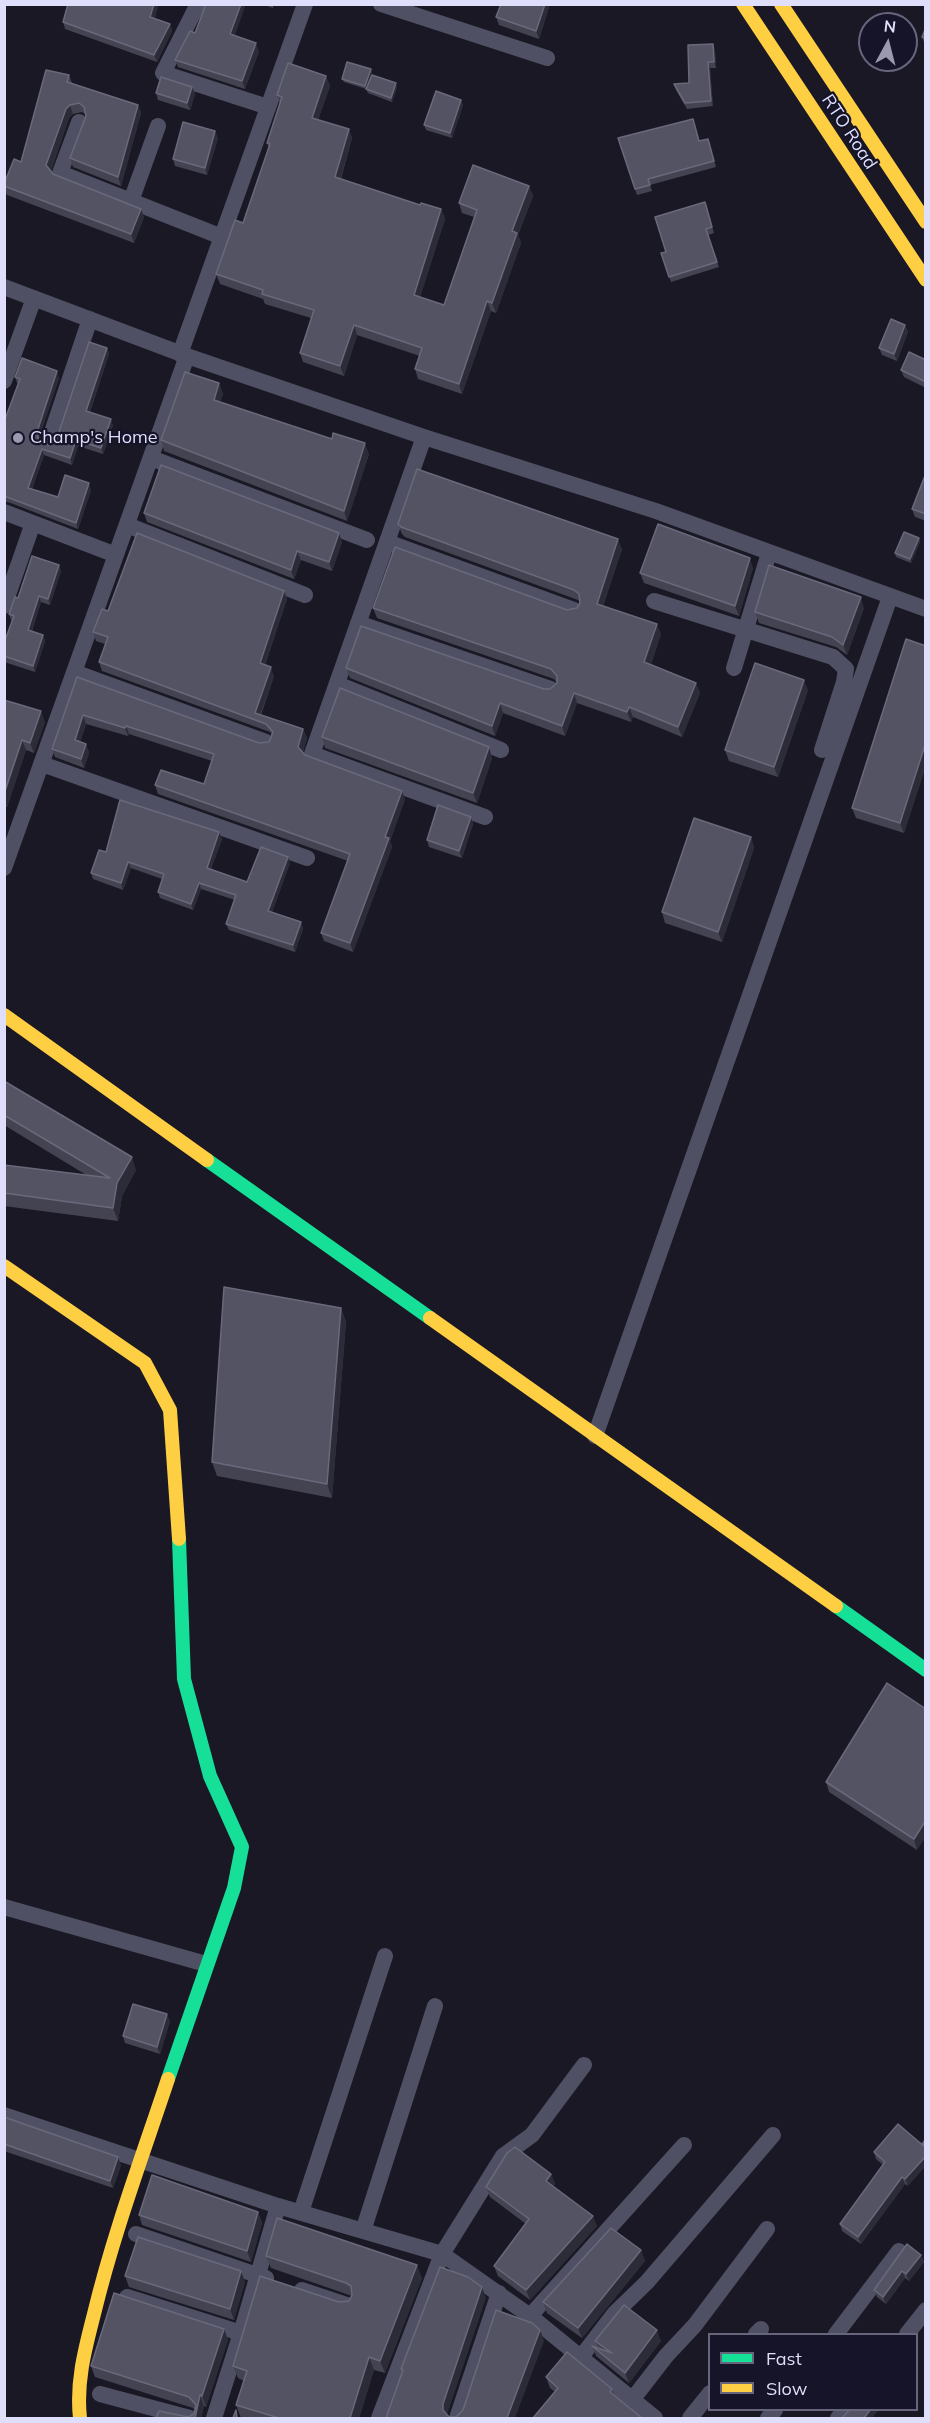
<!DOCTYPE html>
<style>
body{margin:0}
#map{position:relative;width:930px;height:2423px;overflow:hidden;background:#191824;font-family:Mulish,sans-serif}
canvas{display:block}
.frame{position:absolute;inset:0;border:6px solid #dfdefb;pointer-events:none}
.legend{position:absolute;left:708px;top:2333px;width:210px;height:78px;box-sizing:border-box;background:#151428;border:2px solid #66657c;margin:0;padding:8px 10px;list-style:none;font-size:18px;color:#dfdefb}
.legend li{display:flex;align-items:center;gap:12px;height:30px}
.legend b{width:30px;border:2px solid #66657c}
.north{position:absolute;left:858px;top:12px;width:60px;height:60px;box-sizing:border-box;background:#151428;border:2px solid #66657c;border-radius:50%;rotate:7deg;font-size:16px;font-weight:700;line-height:24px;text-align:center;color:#dfdefb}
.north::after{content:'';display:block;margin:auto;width:21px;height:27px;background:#9a99b0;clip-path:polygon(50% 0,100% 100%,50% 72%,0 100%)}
</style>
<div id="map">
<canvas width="930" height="2423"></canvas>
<div class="frame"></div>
<ul class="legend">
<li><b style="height:8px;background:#16e098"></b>Fast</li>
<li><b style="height:8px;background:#ffcf43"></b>Slow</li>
</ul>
<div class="north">N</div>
</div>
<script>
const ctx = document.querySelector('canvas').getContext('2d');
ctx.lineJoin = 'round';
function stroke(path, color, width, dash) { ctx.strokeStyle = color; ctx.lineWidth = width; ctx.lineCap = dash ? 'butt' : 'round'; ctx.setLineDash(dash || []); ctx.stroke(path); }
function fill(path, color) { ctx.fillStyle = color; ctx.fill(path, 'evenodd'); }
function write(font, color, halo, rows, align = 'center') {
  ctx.font = font + ' Mulish,sans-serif'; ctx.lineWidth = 4.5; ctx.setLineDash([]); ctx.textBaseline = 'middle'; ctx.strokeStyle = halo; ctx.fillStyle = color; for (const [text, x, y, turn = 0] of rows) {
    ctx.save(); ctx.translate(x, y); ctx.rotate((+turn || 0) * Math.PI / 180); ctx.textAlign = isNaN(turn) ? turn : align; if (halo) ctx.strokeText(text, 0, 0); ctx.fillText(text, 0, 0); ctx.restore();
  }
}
const street = new Path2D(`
 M198,4L163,73L268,107
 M381,4L547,58
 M79,122L60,173L222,237
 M131,201L158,126
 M4,287L187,356L424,437L656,511L926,609
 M180,354L305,4
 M4,381L34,298
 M424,437L312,754L485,817
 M49,441L90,319
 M151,458L367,540
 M4,512L116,555
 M127,525L305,595
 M387,542L574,610
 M654,601L833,657L846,669L844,682L822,750
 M4,606L33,523
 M358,623L551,689
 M734,668L769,553
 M74,672L266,742
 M337,684L501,750
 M42,764L307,858
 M4,868L187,356
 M595,1436L890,597
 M4,1907L206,1964
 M4,2115L278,2206L442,2254L530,2316L655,2418
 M301,2212L385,1956
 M363,2231L435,2006
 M136,2234L266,2278
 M302,2290L347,2305
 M127,2297L241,2333L278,2206
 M530,2316L684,2145
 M756,2334L761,2329
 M836,2334L899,2251
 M907,2334L926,2310
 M581,2357L614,2314L647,2282L773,2135
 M100,2394L190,2418
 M632,2400L666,2356L695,2325L767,2229
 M214,2418L241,2333
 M379,2418L442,2254L503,2156L532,2135L584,2065
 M457,2418L499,2293
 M690,2418L710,2393
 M768,2418L775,2410
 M838,2418L845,2410`);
const fast = new Path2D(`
 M207,1160L430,1318
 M836,1606L926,1670
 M168,2079L234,1888L242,1847L210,1776L184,1679L179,1539`);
const slow = new Path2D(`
 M743,4L926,280
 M781,4L926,222
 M4,1015L207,1160
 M4,1266L145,1363L170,1410L179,1539
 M430,1318L836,1606
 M80,2418C76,2382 85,2349 94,2314C113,2235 142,2157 168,2079`);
const wall = new Path2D(`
 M261,4H274L273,8Z
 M550,4L539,39L499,25L496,17Z
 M154,19L170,24L172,31L157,62L65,29L63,22Z
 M926,27V48L922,37Z
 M195,33L235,36L259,51L245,89L178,67L175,60Z
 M713,44L715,50L716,68H710L713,106L687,109L676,90L674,84L689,83Z
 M371,69L372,73L370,78L397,87L392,102L368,93L366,89L344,82L342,79Z
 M69,75L72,83L138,105L141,113L121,186L73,167L70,158L86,116L85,114L82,112L73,114L69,118L51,171L53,174L144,217L134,243L7,195L4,189V184L21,162Z
 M326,76L330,86L318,120L349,129L352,138L341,179L420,205L441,209L445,219L420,297L444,305L474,217L462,213L459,203L529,186L533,196L518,235L521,243L496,313L491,311L462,394L418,379L415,369L420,356L357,335L344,376L303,362L300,353L311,318L265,304L263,299L220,284L216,274L243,223L269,149L267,143L280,104L277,95Z
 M192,87L195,94L190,110L158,100L156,93Z
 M461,100L463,105L452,138L426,130L424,125Z
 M693,119L699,141L708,139L716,167L650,185L652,191L637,195L635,189Z
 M218,138L207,175L175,166L173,159Z
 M705,202L714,233L708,235L719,267L671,282L661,253L666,252Z
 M905,325L908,332L897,361L882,355L879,348Z
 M107,348L109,354L90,412L113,425L103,454L78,446L72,465L44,455L32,489L58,497L91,490L78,529L8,502H4V422L18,383H17L15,377L59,378L39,438L40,442L49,445L57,438Z
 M926,360V388L904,377L901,370Z
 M219,383L223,394L220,402L369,454L347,521L164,451L161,440Z
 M926,473V521L915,517L912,509Z
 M144,513L342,542L332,571L301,560L294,579L147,522Z
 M398,524L622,549L603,606L661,634L651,664L696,683L700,693L682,737L633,717L631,722L577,703L565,736L503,713L495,736L350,678L346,668L544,689H550L557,683L554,679L377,618L373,608L567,610L577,608L580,603L578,600L405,537L402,534Z
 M919,538L920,542L911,563L896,557L895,553Z
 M59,565L61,571L50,605L41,602L32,631L43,635L45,641L35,672L4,662V643L12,621L11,620L9,614Z
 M753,568L739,616L644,583L640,573Z
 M284,591L287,599L265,665L274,676L261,715L303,729L307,738L303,752L305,755L405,799L390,841L392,847L353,952L324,941L321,933L348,861L158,794L155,785L204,784L212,761L129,734L128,736L86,724L80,742L86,744L89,753L84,768L55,757L52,749L77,677L259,743L269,742L272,735L270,732L102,671L99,662L105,644L96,641L93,632L108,611Z
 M864,608L847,655L836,647L759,623L755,612Z
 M926,646V765L904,833L856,818L852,808Z
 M808,690L778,777L729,761L725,750Z
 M4,700L45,722L34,753L26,750L7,807L4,806Z
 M322,737L492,758L477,803L325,748Z
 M471,817L473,824L462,858L429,847L427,840Z
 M219,832L222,839L211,869L247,882L290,863L272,912L301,922L303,929L295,952L229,930L226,924L235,900L201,889L193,910L160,898L158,892L162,879L131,868L123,890L93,879L91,873L106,852Z
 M751,837L754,848L722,942L665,923L662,912Z
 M4,1081L136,1170L122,1196L118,1221L4,1206V1165L88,1176L4,1125Z
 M341,1308L346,1322L332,1498L217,1476L212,1462Z
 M926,1709L917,1850L829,1792L826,1782Z
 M170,2021L160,2054L125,2043L123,2036Z
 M4,2117L121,2165L113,2188L4,2151Z
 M898,2124L908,2186L905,2184L861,2244L842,2231L840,2224L883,2165L876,2159L874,2152Z
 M551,2174L555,2184L553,2186L597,2226L530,2300L498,2276L494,2266L526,2224L490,2197L486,2187Z
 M258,2212L262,2223L251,2262L142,2225L139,2215Z
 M641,2250L645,2261L582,2338L547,2313L543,2302Z
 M921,2255L924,2262L909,2281L905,2278L886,2304L877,2297L874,2290Z
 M266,2256L422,2278L385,2373L374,2370L359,2418H241L236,2405L244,2381L238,2378L233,2366L339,2302L349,2301L352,2296L271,2268Z
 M125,2276L245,2282L234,2320L129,2287Z
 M224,2329L228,2340L206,2407L204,2406L201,2418H156L188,2417L194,2414L195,2410L193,2408L95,2377L91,2366Z
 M595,2341H661L629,2383L596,2356L592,2346L598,2348Z
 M546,2377L612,2389L615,2395L555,2392L550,2388Z`);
const shadedWall = new Path2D(`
 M154,4H159L153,24L150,17Z
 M241,4H246L233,41L230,34Z
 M545,4H550L539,39L536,31Z
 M170,24L172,31L157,62L154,55Z
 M256,43L259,51L245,89L242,81Z
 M713,44L715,50L716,68L714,62Z
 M708,62L710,68L713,106L711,101Z
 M371,69L372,73L367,89L365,86Z
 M326,76L330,86L315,128L312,118Z
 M396,83L397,87L392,102L391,98Z
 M192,87L195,94L190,110L187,103Z
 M461,100L463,105L452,138L450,133Z
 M70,105L73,114L69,118L50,174L46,165L66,109Z
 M138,105L141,113L121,186L118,177Z
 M349,129L352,138L338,187L335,177Z
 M215,131L218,138L207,175L205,168Z
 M529,186L533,196L518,235L521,243L496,313L492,303L512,231Z
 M141,209L144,217L134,243L131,234Z
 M441,209L445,219L418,304L414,295Z
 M487,301L491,311L462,394L459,384Z
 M354,325L357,335L344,376L340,366Z
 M905,325L908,332L897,361L894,354Z
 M107,348L109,354L88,417L86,411Z
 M57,371L59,378L39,438L42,448L37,432Z
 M219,383L223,394L217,411L214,400Z
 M111,419L113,425L103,454L101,448Z
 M76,440L78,446L72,465L70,458Z
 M365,443L369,454L347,521L344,511Z
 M42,449L44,455L30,494L28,488Z
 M89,483L91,490L78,529L76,523Z
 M339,533L342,542L332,571L329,562Z
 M919,538L920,542L911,563L910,559Z
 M618,539L622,549L600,614L597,604Z
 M297,551L301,560L294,579L291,570Z
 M750,558L753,568L739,616L735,606Z
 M59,565L61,571L50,605L48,599Z
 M284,591L287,599L263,672L260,663Z
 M39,596L41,602L30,636L28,630Z
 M861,597L864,608L847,655L843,645Z
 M657,624L661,634L648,672L644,662Z
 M43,635L45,641L35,672L33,666Z
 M271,667L274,676L258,721L255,713Z
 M804,680L808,690L778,777L774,767Z
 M696,683L700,693L682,737L678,727Z
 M574,693L577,703L565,736L562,726Z
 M500,703L503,713L495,736L492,726Z
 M629,707L633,717L631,722L627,712Z
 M41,711L45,722L34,753L30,743Z
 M83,715L86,724L78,749L75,740Z
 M126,726L129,734L128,736L125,728Z
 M303,729L307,738L302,755L298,747Z
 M22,740L26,750L7,807L4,799V794Z
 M926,742V765L904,833L900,823Z
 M86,744L89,753L84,768L81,759Z
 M489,747L492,758L477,803L473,793Z
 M402,791L405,799L390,841L392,847L353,952L350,943L385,837Z
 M471,817L473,824L462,858L459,851Z
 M219,832L222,839L209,874L207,868Z
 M751,837L754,848L722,942L718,932Z
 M288,857L290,863L270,917L268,911Z
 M128,862L131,868L123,890L121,883Z
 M199,883L201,889L193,910L191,904Z
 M301,922L303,929L295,952L293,945Z
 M132,1157L136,1170L122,1196L118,1221L113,1208L117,1183Z
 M341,1308L346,1322L332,1498L327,1484Z
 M926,1820V1837L917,1850L914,1839Z
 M167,2014L170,2021L160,2054L157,2047Z
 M926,2156V2166L908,2186L905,2179Z
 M118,2157L121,2165L113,2188L110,2181Z
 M551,2174L555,2184L550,2191L546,2181Z
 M902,2177L905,2184L861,2244L858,2237Z
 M258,2212L262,2223L251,2262L247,2251Z
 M593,2216L597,2226L530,2300L526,2290Z
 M641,2250L645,2261L582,2338L578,2328Z
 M921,2255L924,2262L909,2281L906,2274Z
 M417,2265L422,2278L385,2373L380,2361Z
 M241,2271L245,2282L234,2320L230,2309Z
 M902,2271L905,2278L886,2304L883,2297Z
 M482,2287L486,2298L447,2415L443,2410V2404Z
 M224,2329L228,2340L206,2407L202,2396Z
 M540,2330L544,2341L515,2418H507Z
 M657,2330L661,2341L629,2383L625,2373Z
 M369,2357L374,2370L359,2418H350Z
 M200,2395L204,2406L201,2418H195Z
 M871,2409H879L872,2418H864Z`);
const building = new Path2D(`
 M68,4H154L150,17L170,24L154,55L63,22Z
 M206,4H241L230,34L256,43L242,81L175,60L190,31L195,33Z
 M501,4H545L536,31L496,17Z
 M926,27V39L922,37Z
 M713,44L714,62H708L711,101L685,103L674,84L689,83L688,45Z
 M347,62L371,69L365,86L342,79Z
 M288,63L326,76L312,118L349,129L335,177L420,205L421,203L441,209L414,295L444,305L477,210L459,203L473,165L529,186L512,231L517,233L492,303L487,301L459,384L415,369L422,348L354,325L340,366L300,353L314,310L262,294L263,290L216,274L235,220L243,223L270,144L267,143L282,97L277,95Z
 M46,70L69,75L67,82L138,105L118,177L70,158L86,116L84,107L79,103L70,105L66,109L46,165L53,174L141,209L131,234L4,186V184L14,159L21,162Z
 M372,75L396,83L391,98L366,89Z
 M161,77L192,87L187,103L156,93Z
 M436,91L461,100L450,133L424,125Z
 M693,119L699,141L708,139L714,161L648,179L650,185L635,189L618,138Z
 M183,122L215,131L205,168L173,159Z
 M705,202L712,227L706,229L717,262L669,277L661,253L666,252L655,217Z
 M891,319L905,325L894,354L879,348Z
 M89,342L107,348L86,411L111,419L101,448L76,440L70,458L42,449L28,488L58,497L65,475L89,483L76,523L4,496V422L20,379L15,377L22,358L57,371L37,432L39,442L49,445L57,438Z
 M909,352L926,360V382L901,370Z
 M185,372L219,383L214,400L332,439L333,433L365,443L344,511L161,440Z
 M161,465L339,533L329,562L297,551L291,570L144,513Z
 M417,469L618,539L597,604L657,624L644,662L696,683L678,727L629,707L627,712L574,693L562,726L500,703L492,726L346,668L361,626L544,689H550L557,683V676L551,669L373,608L395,547L567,610L577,608L580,603L579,594L574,590L401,527L398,524Z
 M926,473V514L912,509Z
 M658,524L750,558L735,606L640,573Z
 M904,532L919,538L910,559L895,553Z
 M137,533L284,591L260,663L271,667L255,713L303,729L298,747L305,755L402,791L385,837L389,838L350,943L321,933L350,854L155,785L161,770L204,784L214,754L126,726L125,728L83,715L75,740L86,744L81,759L52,749L77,677L259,743L269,742L273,732L266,724L99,662L108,637L93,632L102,609L108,611Z
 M32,556L59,565L48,599L39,596L28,630L43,635L33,666L4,656V643L14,616L9,614L15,597L18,598Z
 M769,565L861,597L843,645L832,637L755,612Z
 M906,639L926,646V742L900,823L852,808Z
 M755,663L804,680L774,767L725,750Z
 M340,688L489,747L473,793L322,737Z
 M4,700L41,711L30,743L22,740L4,794Z
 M120,800L219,832L207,868L247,882L261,847L288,857L268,911L301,922L293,945L226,924L236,895L199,883L191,904L158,892L164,874L128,862L121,883L91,873L99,850L106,852Z
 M438,805L471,817L459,851L427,840Z
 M694,818L751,837L718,932L662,912Z
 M4,1081L132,1157L117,1183L113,1208L4,1193V1165L110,1178L4,1115Z
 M224,1287L341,1308L327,1484L212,1462Z
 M887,1683L926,1709V1820L914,1839L826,1782Z
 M133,2004L167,2014L157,2047L123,2036Z
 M4,2117L118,2157L110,2181L4,2144Z
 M898,2124L926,2148V2156L905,2179L902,2177L858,2237L840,2224L885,2162L874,2152Z
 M926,2139V2147L922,2144Z
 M515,2147L551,2174L546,2181L593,2216L526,2290L494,2266L529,2219L486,2187L507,2153Z
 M152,2175L258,2212L247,2251L139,2215Z
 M277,2218L417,2265L380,2361L369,2357L350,2418H279L236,2405L247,2371L233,2366L260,2276L339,2302L349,2301L352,2295L351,2286L346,2283L266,2256Z
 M611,2228L641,2250L578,2328L543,2302Z
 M138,2237L241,2271L230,2309L125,2276Z
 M907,2244L921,2255L906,2274L902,2271L883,2297L874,2290Z
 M440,2267L468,2277L482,2287L443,2404V2410L449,2417H456L463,2410L496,2310L532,2323L540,2330L507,2418H386L403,2370L401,2369Z
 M114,2293L224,2329L202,2396L200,2395L195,2418H196H156L159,2411L188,2417L194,2414L196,2405L189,2397L91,2366Z
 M624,2305L657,2330L625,2373L592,2346L612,2353L595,2341Z
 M567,2352L612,2389L610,2392L642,2418H533L558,2388L546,2377Z
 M850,2409H871L864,2418H842Z
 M236,2410L237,2418H233Z`);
const markers = [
 [18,438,6,"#9a99b0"]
];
const streetNames = [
 ["RTO Road",849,132,57]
];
const poiNames = [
 ["Champ's Home",30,438]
];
stroke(street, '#4f5063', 16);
stroke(fast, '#16e098', 14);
stroke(slow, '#ffcf43', 14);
fill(wall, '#444352');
fill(shadedWall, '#2c2b38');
fill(building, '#545364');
stroke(building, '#6a697c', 1.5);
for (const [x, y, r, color] of markers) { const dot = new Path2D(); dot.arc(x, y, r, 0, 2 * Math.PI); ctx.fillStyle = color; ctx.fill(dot); stroke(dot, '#151428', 2); }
write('18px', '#dfdefb', '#151428', streetNames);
write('18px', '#dfdefb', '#151428', poiNames, 'left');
</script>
